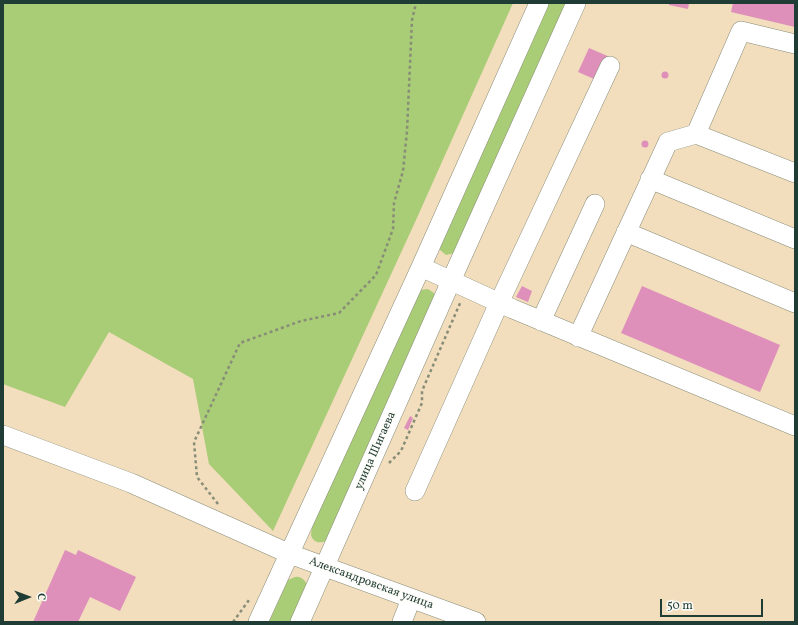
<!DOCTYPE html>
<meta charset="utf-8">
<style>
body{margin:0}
#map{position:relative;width:798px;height:625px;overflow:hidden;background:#f2ddbd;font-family:Vollkorn,serif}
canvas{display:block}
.frame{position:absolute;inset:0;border:4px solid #1f3d34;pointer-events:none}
.north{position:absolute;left:8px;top:577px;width:40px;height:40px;-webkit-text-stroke:3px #fdfcf7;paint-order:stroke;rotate:89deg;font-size:11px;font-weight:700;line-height:16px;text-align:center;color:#1f3d34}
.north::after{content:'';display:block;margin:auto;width:14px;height:18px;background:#1f3d34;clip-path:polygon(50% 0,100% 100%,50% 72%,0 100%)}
.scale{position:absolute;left:660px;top:599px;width:103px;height:18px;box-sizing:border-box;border:2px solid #1f3d34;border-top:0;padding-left:5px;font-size:12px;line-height:14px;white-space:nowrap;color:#1f3d34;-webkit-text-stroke:3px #fdfcf7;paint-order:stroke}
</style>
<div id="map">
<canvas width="798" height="625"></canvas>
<div class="frame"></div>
<div class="north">С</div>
<div class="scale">50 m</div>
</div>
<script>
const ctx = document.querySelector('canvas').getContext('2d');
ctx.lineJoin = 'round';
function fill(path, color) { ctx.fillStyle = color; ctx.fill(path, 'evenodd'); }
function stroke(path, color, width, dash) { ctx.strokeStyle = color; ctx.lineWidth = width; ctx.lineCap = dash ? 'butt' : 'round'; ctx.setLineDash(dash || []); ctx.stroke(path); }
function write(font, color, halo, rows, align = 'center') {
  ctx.font = font + ' Vollkorn,serif'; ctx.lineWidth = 3; ctx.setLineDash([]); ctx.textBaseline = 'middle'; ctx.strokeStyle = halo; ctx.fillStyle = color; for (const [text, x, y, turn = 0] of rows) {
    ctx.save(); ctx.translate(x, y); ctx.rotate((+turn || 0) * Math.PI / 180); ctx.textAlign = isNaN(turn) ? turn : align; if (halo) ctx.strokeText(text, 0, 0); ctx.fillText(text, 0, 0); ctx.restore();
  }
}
const green = new Path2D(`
 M3,3H513L416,220L273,531L209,464L193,379L109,332L65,407L3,384Z
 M546,3H569L455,253L446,255L439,249Z
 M428,289L434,293L435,297L326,541C319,544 313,542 311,535L312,527L420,290Z
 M295,577C301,576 305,580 307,585L292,622H269L288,580Z`);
const building = new Path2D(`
 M669,3H689L688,9L669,5Z
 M733,3H795V27L731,12Z
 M589,48L612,58L601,82L578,72Z
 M661.5 75a3.5 3.5 0 1 1 7 0a3.5 3.5 0 1 1-7 0Z
 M641.5 144a3.5 3.5 0 1 1 7 0a3.5 3.5 0 1 1-7 0Z
 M522,286L532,291L528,302L516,297Z
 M642,286L780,345L760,392L621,333Z
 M410,416L413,418L408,430L404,428Z
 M65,550L76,555L78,550L136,577L120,611L90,597L78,622H33Z`);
const path = new Path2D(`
 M389,463L401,451L422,403V391L461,301
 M218,504L197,477L194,442L240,343L301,321L339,313L376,275L393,229L394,203L403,171L407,131L412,20L416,3
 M233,622L249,600`);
const minor = new Path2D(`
 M696,134L795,173
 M650,179L795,239
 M626,232L795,303
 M421,267L513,309L795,426
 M541,321L595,204
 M578,337L668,142L696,134L741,31L795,44
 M3,435L131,483L290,554L476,622
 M415,491L499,303L610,66
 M258,622L421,267L539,3
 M300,622L451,281L576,3
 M402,622L411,599`);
const streetNames = [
 ["улица Шигаева",376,451,-66],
 ["Александровская улица",371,584,20]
];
fill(green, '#a9cc76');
fill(building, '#de90bb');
stroke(minor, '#888d78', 20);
stroke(path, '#888d78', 2.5, [3, 3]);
stroke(minor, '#fff', 19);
write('12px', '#1f3d34', '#fdfcf7', streetNames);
</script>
